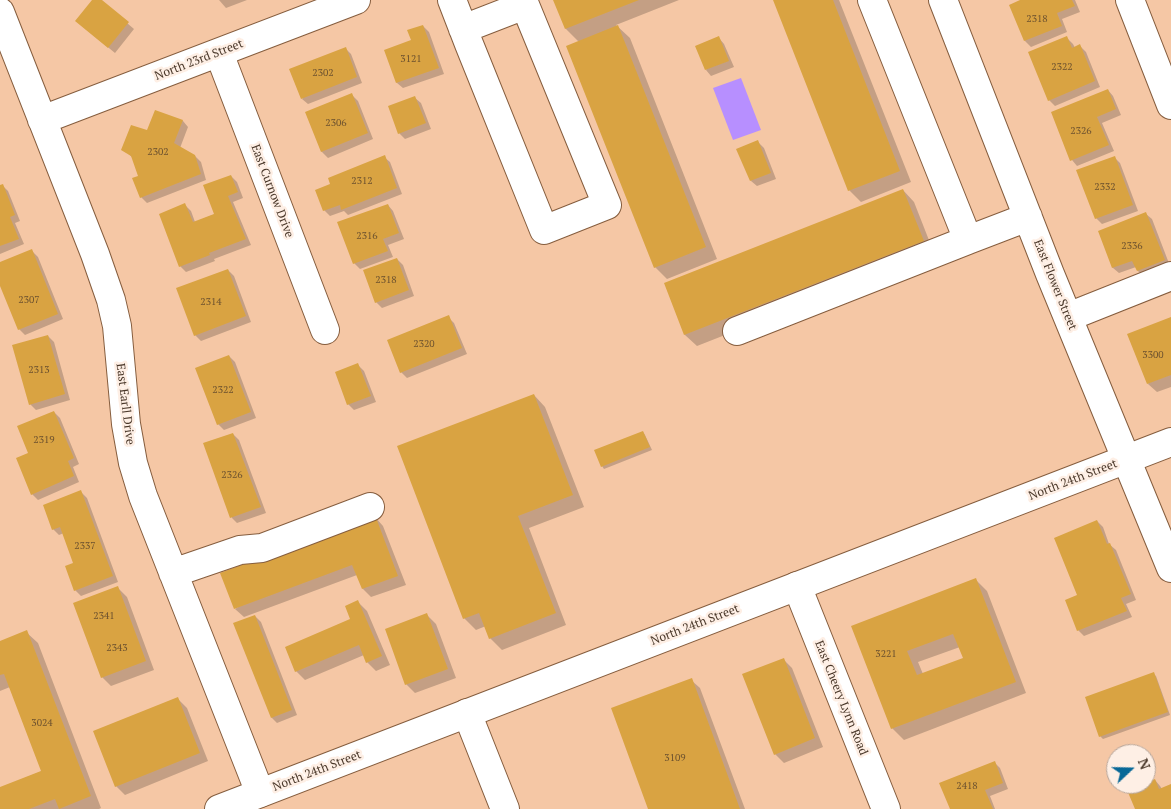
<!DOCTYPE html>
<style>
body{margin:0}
#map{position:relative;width:1171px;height:809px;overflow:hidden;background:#f5c7a5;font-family:"PT Serif",serif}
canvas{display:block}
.north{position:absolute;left:1106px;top:744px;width:50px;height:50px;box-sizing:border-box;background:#feefe5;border:1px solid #b6a59a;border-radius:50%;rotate:69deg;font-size:14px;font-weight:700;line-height:20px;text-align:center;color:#493729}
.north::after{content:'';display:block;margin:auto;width:18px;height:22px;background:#086897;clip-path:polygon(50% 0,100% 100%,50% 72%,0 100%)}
</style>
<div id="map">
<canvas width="1171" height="809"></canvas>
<div class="north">N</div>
</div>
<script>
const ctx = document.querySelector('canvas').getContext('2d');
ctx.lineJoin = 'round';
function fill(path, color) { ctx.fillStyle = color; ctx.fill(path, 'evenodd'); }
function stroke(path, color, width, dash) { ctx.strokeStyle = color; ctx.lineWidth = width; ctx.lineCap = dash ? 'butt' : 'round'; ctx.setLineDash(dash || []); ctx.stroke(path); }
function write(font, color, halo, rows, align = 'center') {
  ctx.font = font + ' "PT Serif",serif'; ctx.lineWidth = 5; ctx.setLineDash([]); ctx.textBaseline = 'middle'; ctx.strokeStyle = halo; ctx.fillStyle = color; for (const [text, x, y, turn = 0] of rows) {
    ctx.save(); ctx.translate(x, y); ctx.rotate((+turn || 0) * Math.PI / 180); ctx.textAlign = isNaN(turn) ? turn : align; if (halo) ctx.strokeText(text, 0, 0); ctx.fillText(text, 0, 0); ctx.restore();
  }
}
const water = new Path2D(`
 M741,78L761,130L733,140L713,88Z`);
const shadow = new Path2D(`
 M93,0H100L134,29L115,53L82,26Z
 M219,0H247L226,8Z
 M554,0H679L616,25L630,38L717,259L667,279L655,267L579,42L566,29Z
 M774,0H839L911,182L861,202L849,190Z
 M1023,0H1075L1080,12L1062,19L1067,32L1031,47L1025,41L1010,5Z
 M423,26L429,32L444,74L403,88L397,83L385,51L413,41Z
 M719,38L724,44L734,67L711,76L706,70Z
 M1067,38L1073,44L1075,48L1080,46L1086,52L1100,87L1055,106L1049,100Z
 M345,48L351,54L362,83L308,104L302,99Z
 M1108,90L1113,96L1121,115L1102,123L1114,151L1077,166L1072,160Z
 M352,95L358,101L373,139L328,158L322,152L306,113Z
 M415,98L421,103L431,129L405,139L399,133Z
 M155,112L183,121L188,127L180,148L195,156L201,162L206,180L147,203L141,197L139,177L133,158L123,149L148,132Z
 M758,142L764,148L776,179L757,186L751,181Z
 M384,157L390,162L402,194L348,215L344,211L330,216L324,210Z
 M1114,157L1120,163L1138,211L1102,224L1096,218Z
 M231,176L237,182L243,198L233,202L251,245L214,259L215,261L186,272L180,266L185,205L191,211L195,222L215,214Z
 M2,185L8,191L20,221L15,223L24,244L0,254V186Z
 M903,190L914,202L934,253L697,346L685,335L665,284Z
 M388,205L393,211L404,239L388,245L393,257L360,269L354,263Z
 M1146,214L1152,219L1170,266L1144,277L1138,271L1136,267L1119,273L1113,268L1099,232Z
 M32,251L38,257L63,319L25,335L19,329L0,283V264Z
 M397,259L403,265L414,296L382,308L376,302Z
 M228,270L234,276L251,322L201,341L195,335Z
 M448,317L454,323L467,354L407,378L401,372Z
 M1171,318V387L1157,392L1148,384Z
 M48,336L54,342L70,400L36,410L30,404Z
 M229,356L235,362L256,418L224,430L218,424Z
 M358,365L364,371L376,402L354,410L348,404Z
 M534,395L545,407L584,507L529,528L566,625L502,650L490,638L486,626L476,630L464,618Z
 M54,412L60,418L79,464L73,467L79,482L38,500L32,494L29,454Z
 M643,432L645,435L652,450L604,469L602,466Z
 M233,434L239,440L266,513L237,523L232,518L205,444Z
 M81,492L87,498L118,582L81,596L75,590V564L64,533L59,535L53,529Z
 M375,517L383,526L406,585L371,597L363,589L357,575L244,617L235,609Z
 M1097,521L1103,527L1109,544L1116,550L1136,600L1126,604L1132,617L1084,636L1078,630L1079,596Z
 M976,580L987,591L1026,693L904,740L892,728L853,626ZM960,647L964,659L923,674L918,662Z
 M118,588L127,597L154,670L111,686L102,677Z
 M358,602L367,611L390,665L376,671L367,662L364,655L305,680L296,671L352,620Z
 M427,615L436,624L456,678L415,693L406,684Z
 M255,616L261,622L297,715L277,723L272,718Z
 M26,632L38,643L101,808L99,809H0V788L42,771L10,687L0,691V642Z
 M783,659L792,668L823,747L784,763L775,754Z
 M1153,674L1156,676L1170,715L1103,739L1100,736Z
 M691,680L700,688L745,809H649Z
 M178,699L187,708L208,761L125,795L116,786Z
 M994,762L1000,768L1008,789L990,796L995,809H951Z
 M1155,780L1160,786L1162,789L1171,785V809H1136L1145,784Z`);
const building = new Path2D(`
 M92,0H102L129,22L108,48L75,21Z
 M553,0H639L565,29Z
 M773,0H833L900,171L848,191Z
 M1020,0H1072L1075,6L1057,13L1062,26L1024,41L1009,5Z
 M423,25L439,68L396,83L384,50L411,40L407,30Z
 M618,25L706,247L654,268L566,46Z
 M719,36L729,61L705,70L695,46Z
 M1067,36L1072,48L1080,44L1095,81L1048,101L1028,52Z
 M346,47L357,77L301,99L289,69Z
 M1108,89L1116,109L1097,117L1109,145L1070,161L1051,112Z
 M352,93L368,133L321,152L305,112Z
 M415,96L426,123L398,134L388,106Z
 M155,110L183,120L174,143L195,155L201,174L140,198L132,178L138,176L131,156L121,150L131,125L147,130Z
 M758,140L771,173L750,181L736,149Z
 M385,155L397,188L341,210L340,205L323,211L315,190L330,184L328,178Z
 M1115,156L1133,205L1095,219L1076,170Z
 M231,175L238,192L228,196L246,239L209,253L210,255L179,267L159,214L185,203L193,222L214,214L203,185Z
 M3,184L15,215L10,217L19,239L0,246V185Z
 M903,189L924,241L684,335L664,283Z
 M388,204L399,233L383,239L388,251L353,264L337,222Z
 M1146,212L1165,260L1137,271L1132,261L1112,268L1098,231Z
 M32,249L58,314L18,330L0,286V262Z
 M397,258L409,290L375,303L363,270Z
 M228,269L246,316L194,336L176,288Z
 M449,315L462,348L400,373L387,340Z
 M1171,317V375L1147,384L1127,334Z
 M48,335L65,394L29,405L12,345Z
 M229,355L251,412L217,425L195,368Z
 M358,363L371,396L347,405L335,372Z
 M534,394L573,495L518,516L556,613L489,639L479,613L463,619L397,446Z
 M54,411L74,458L68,461L74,476L31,495L16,458L28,453L17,426Z
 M643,431L650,447L601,467L594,450Z
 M233,433L261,507L230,518L203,443Z
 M81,490L113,576L74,591L65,566L73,563L60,527L52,530L43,505Z
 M375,515L398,576L362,589L352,565L234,609L220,573Z
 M1097,520L1107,544L1110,543L1131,594L1121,598L1127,611L1077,631L1065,600L1077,595L1054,538Z
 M976,578L1016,682L891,729L851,626ZM953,634L963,658L917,675L907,651Z
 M118,586L146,661L101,678L73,603Z
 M358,600L382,656L366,663L359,645L295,672L285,647L350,619L345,606Z
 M427,613L448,669L405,685L385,629Z
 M255,615L292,710L271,718L233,623Z
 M27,630L91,796L59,809L55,799L29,809H0V787L41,771L4,674L0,675V641Z
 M784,658L815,738L774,755L742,674Z
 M1154,672L1168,712L1099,737L1085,697Z
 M692,678L740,809H648L611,708Z
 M178,697L200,753L115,787L93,731Z
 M995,761L1003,783L985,790L993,809H950L939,783Z
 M1155,779L1159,789L1171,784V809H1135L1127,790L1142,784H1146V782Z`);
const minor = new Path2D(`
 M452,0L469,44L544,230L607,205L525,5L463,29
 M872,0L968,240L1028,217
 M943,0L1050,274L1171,568
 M1130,0L1171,105
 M0,12L95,254L111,300L117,326L126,424L133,463L143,496L260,793
 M219,53L325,330
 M42,120L356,0
 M1068,317L1171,276
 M737,331L968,240
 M173,573L240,550L262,548L370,507
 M797,586L886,809
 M467,713L505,809`);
const major = new Path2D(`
 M219,809L1171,442`);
const numberNames = [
 ["2318",1037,19],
 ["3121",411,59],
 ["2322",1062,67],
 ["2302",323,73],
 ["2306",336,123],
 ["2326",1081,131],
 ["2302",158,152],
 ["2312",362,181],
 ["2332",1105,187],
 ["2316",367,236],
 ["2336",1132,246],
 ["2318",386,280],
 ["2307",29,300],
 ["2314",211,302],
 ["2320",424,344],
 ["3300",1153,355],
 ["2313",39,370],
 ["2322",223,390],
 ["2319",44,440],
 ["2326",232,475],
 ["2337",85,546],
 ["2341",104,616],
 ["2343",117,648],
 ["3221",886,654],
 ["3024",42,723],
 ["3109",675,758],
 ["2418",967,786]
];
const streetNames = [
 ["North 23rd Street",199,60,-21],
 ["East Curnow Drive",272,191,69],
 ["East Flower Street",1055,285,68],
 ["East Earll Drive",125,404,83],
 ["North 24th Street",1073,480,-21],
 ["North 24th Street",695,625,-21],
 ["East Cheery Lynn Road",841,698,68],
 ["North 24th Street",317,771,-21]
];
fill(water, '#b78fff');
fill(shadow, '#0003');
fill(building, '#d9a342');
stroke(minor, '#855d3e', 30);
stroke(major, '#855d3e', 30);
stroke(minor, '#fff', 28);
stroke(major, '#fff', 28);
write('10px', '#6d522f', null, numberNames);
write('12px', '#493729', '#feefe5', streetNames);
</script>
